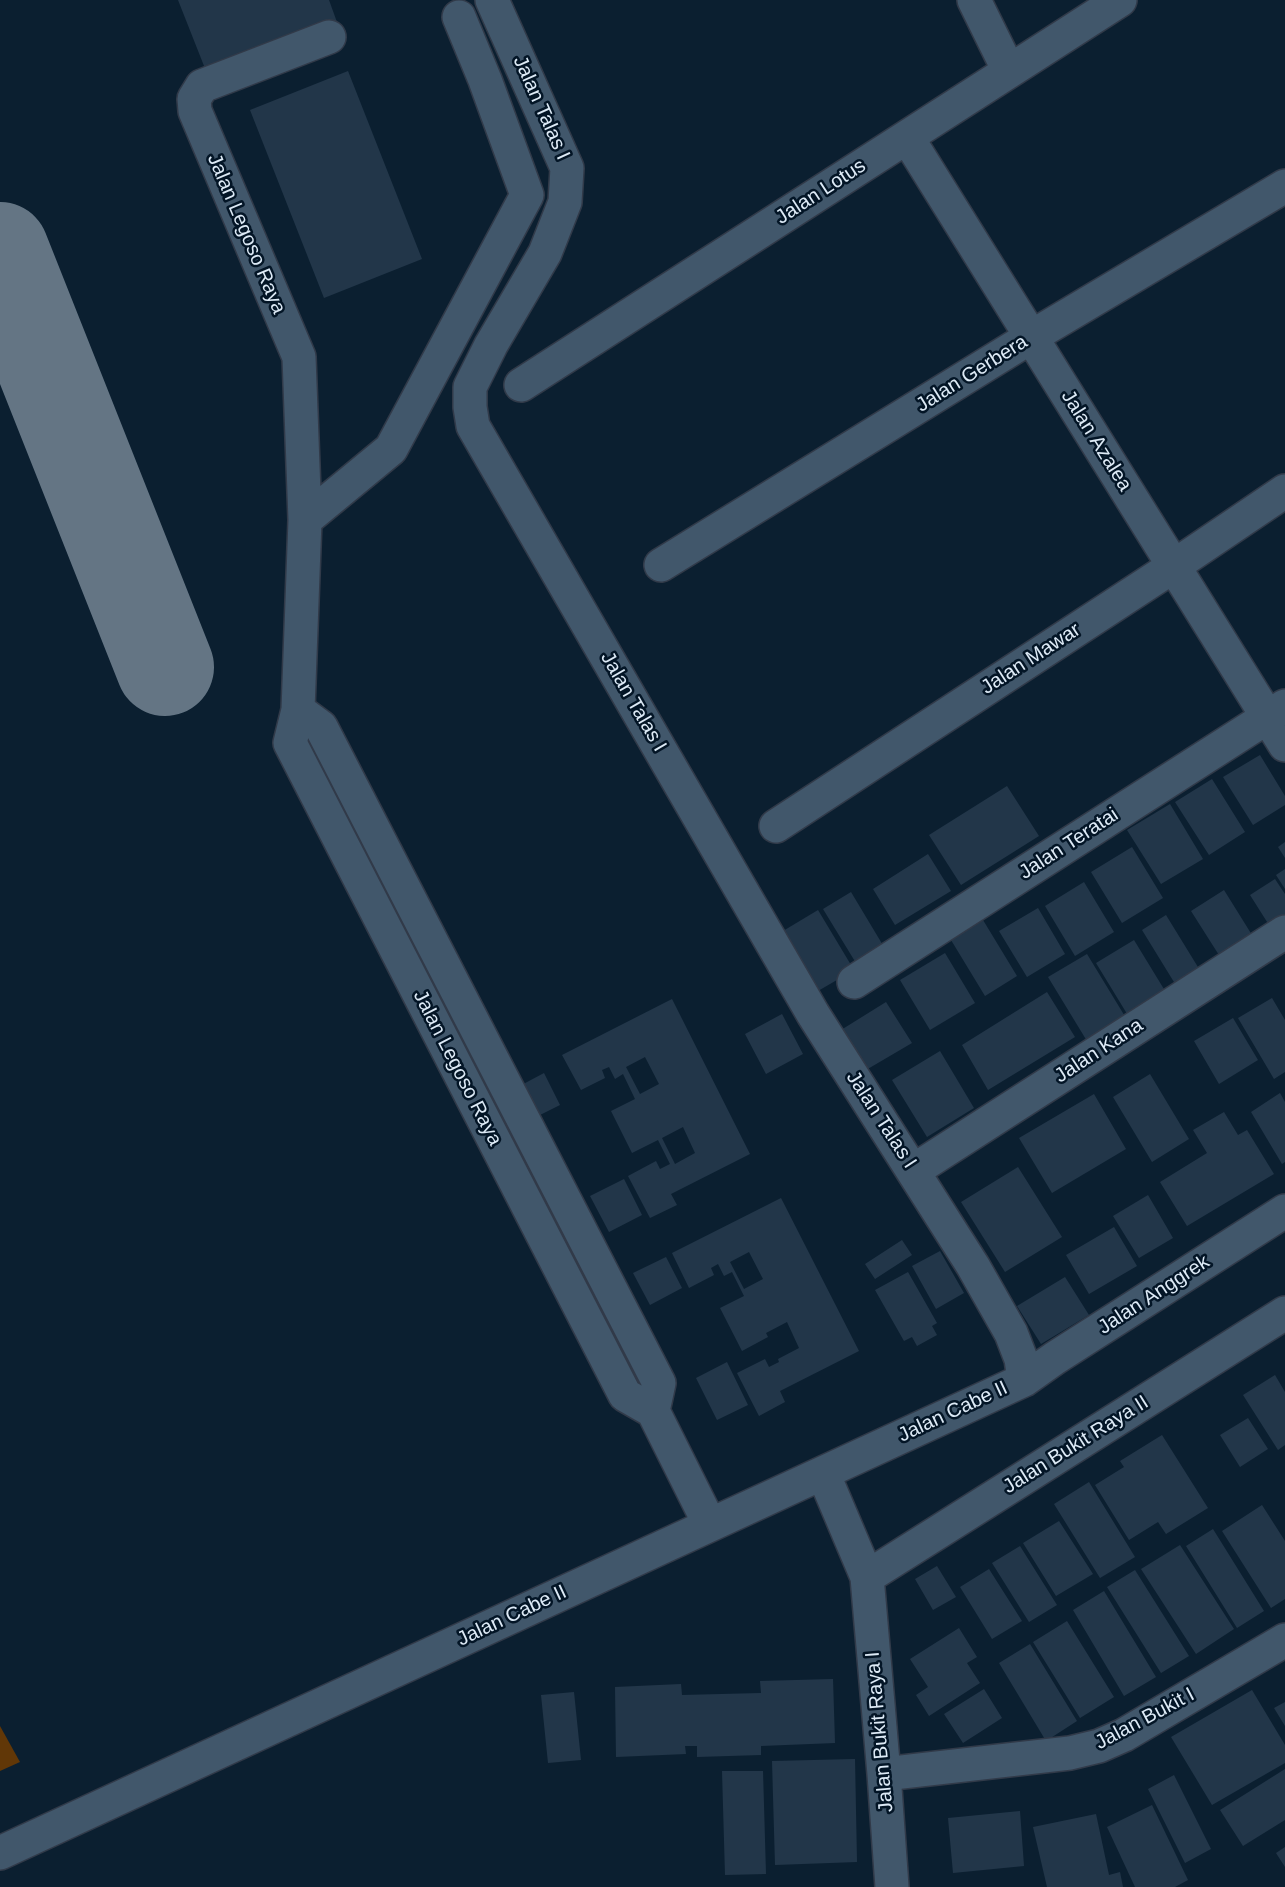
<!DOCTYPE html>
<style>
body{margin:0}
canvas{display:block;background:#0b1f30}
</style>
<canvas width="1285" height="1887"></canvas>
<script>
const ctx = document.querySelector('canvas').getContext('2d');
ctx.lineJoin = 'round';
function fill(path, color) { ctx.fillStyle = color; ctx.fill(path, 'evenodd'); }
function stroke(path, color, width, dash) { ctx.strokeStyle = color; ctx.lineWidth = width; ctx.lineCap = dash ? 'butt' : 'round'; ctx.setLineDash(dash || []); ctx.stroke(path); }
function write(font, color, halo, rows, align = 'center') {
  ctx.font = font + ' Helvetica,sans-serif'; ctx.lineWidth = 5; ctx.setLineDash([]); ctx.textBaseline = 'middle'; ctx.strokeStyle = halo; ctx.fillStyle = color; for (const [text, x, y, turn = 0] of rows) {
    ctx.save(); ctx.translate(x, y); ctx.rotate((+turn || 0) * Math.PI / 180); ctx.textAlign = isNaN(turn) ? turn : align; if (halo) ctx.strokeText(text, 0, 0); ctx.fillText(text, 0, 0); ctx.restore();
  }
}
const green = new Path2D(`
 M0,1726L20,1762L0,1771Z`);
const taxiway = new Path2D(`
 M0,251L165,667`);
const building = new Path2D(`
 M178,0H329L338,25L208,76Z
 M348,71L422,259L324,298L250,110Z
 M1260,755L1285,796V805L1253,825L1223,777Z
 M1212,779L1245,832L1209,855L1175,802Z
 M1007,786L1039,836L961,885L929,835Z
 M1170,804L1203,859L1161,884L1127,830Z
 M1285,842V858L1278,847Z
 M1132,847L1163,898L1122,923L1091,872Z
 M928,854L951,891L895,925L873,889Z
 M1285,869V889L1276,875Z
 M1275,879L1285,894V915L1269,925L1250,895Z
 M1084,882L1114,932L1075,956L1045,906Z
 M1224,890L1257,943L1224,963L1191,911Z
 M851,892L887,952L859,968L823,909Z
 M1038,908L1065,954L1027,977L999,931Z
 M818,910L854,970L818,991L783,931Z
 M1166,915L1201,972L1177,987L1142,930Z
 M983,920L1017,976L985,996L951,940Z
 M1134,940L1170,999L1132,1022L1096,963Z
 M945,953L975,1003L930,1030L900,980Z
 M1087,954L1129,1023L1090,1046L1048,977Z
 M1047,992L1075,1037L988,1090L962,1045Z
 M1272,998L1285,1020V1072L1274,1079L1238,1018Z
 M672,999L750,1154L671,1194L677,1205L650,1218L628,1176L656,1161L660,1169L670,1164L658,1140L632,1153L611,1111L635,1099L623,1074L615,1079L609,1067L602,1070L605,1078L581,1090L562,1055ZM645,1057L659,1084L640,1094L626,1067ZM683,1127L695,1153L675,1164L662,1138Z
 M886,1002L912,1043L866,1070L841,1030Z
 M782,1014L803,1054L766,1074L745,1034Z
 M1233,1018L1258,1060L1219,1084L1194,1041Z
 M940,1051L974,1108L927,1137L892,1080Z
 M544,1073L560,1105L530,1120L514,1089Z
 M1150,1074L1189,1139L1152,1162L1113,1097Z
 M1280,1093L1285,1102V1162L1282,1164L1251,1112Z
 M1094,1094L1126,1149L1052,1193L1019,1138Z
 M1224,1112L1238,1135L1247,1130L1274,1174L1187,1226L1160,1182L1207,1153L1193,1130Z
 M1018,1167L1062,1237L1005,1272L961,1202Z
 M624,1179L642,1215L609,1232L590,1196Z
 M1148,1195L1173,1238L1139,1258L1113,1216Z
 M781,1198L859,1351L780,1391L785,1402L759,1416L737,1373L765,1359L769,1367L779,1362L778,1359L799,1348L787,1322L766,1333L768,1337L742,1351L720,1308L744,1296L732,1272L724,1276L718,1264L711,1268L714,1275L689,1288L672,1253ZM749,1252L763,1279L744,1289L730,1262Z
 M1114,1227L1137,1266L1089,1294L1066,1255Z
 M902,1240L912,1255L875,1279L865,1264Z
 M940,1251L964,1293L936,1309L912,1266Z
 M666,1257L682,1288L650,1305L633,1273Z
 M908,1272L937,1323L932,1326L937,1335L917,1346L912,1337L904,1341L875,1290Z
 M1065,1277L1089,1315L1041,1344L1017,1306Z
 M727,1362L748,1405L717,1420L696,1378Z
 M1275,1375L1285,1392V1445L1278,1450L1243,1395Z
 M1248,1418L1268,1449L1240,1467L1220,1435Z
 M1162,1435L1208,1508L1166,1534L1158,1522L1129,1540L1095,1485L1124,1467L1120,1461Z
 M1089,1482L1135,1557L1100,1578L1054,1504Z
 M1262,1505L1285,1541V1599L1271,1608L1222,1531Z
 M1059,1521L1093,1574L1056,1596L1023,1543Z
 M1213,1529L1264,1611L1237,1628L1186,1546Z
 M1180,1545L1234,1629L1196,1654L1141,1569Z
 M1020,1546L1057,1605L1029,1622L992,1563Z
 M937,1566L956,1597L933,1610L915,1579Z
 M989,1569L1022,1621L992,1639L960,1587Z
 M1135,1570L1189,1656L1161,1673L1107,1587Z
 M1104,1591L1156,1677L1124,1696L1073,1610Z
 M1067,1621L1114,1697L1080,1718L1033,1642Z
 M959,1628L977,1657L967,1663L980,1683L929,1716L916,1695L928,1687L910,1659Z
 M1030,1644L1077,1721L1046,1741L999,1663Z
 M833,1679L835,1743L761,1746V1755L697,1757V1746H685L686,1754L616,1757L615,1687L681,1684L682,1695L761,1693L760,1681Z
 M984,1689L1002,1718L963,1743L944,1714Z
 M1252,1690L1285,1745V1763L1212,1805L1171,1737Z
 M574,1692L581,1760L548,1763L541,1695Z
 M1285,1702V1726L1274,1708Z
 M855,1759L857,1862L775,1865L772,1761Z
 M1285,1769V1820L1243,1846L1220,1810Z
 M722,1771H763L766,1874L725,1875Z
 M1174,1775L1211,1849L1185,1863L1148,1789Z
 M1152,1805L1188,1880L1175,1887H1135L1107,1827Z
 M1020,1811L1024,1866L953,1873L948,1818Z
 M1096,1814L1109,1875L1120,1872L1123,1887H1047L1033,1827Z
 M1285,1847V1867L1276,1853Z`);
const minor = new Path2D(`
 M492,0L567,168L565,202L545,253L491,345L470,387V407L473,426L813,1014L973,1266L1011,1333L1021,1359L1024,1380
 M974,0L1009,71
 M329,37L202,86L194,99L195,111L299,357L305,520L298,710L290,743L625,1395L653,1411L710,1525
 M907,137L1285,745
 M521,385L1120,0
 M305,520L391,449L527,195L485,80L459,17
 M661,565L1031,337L1285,186
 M298,710L321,727L659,1383L653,1411
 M776,826L1174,566L1285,491
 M854,982L1285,706
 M913,1171L1285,932
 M823,1473L867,1577L884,1774L892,1887
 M867,1577L1285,1313
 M884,1774L1070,1753L1099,1746L1124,1735L1285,1640
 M0,1853L1024,1380L1055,1358L1285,1211`);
const streetNames = [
 ["Jalan Talas I",541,108,66],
 ["Jalan Lotus",821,192,-33],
 ["Jalan Legoso Raya",246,234,67],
 ["Jalan Gerbera",972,374,-32],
 ["Jalan Azalea",1096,441,58],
 ["Jalan Mawar",1031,659,-33],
 ["Jalan Talas I",633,702,60],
 ["Jalan Teratai",1069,844,-33],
 ["Jalan Kana",1099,1051,-33],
 ["Jalan Legoso Raya",457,1068,63],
 ["Jalan Talas I",881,1120,57],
 ["Jalan Anggrek",1154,1295,-33],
 ["Jalan Cabe II",953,1412,-25],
 ["Jalan Bukit Raya II",1076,1445,-32],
 ["Jalan Cabe II",512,1616,-25],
 ["Jalan Bukit I",1145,1719,-28],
 ["Jalan Bukit Raya I",880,1732,-95]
];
fill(green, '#613707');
stroke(taxiway, '#647584', 98);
fill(building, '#223649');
stroke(minor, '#313a49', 36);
stroke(minor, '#41576b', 33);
write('20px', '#ddeaf6', '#031526', streetNames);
</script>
